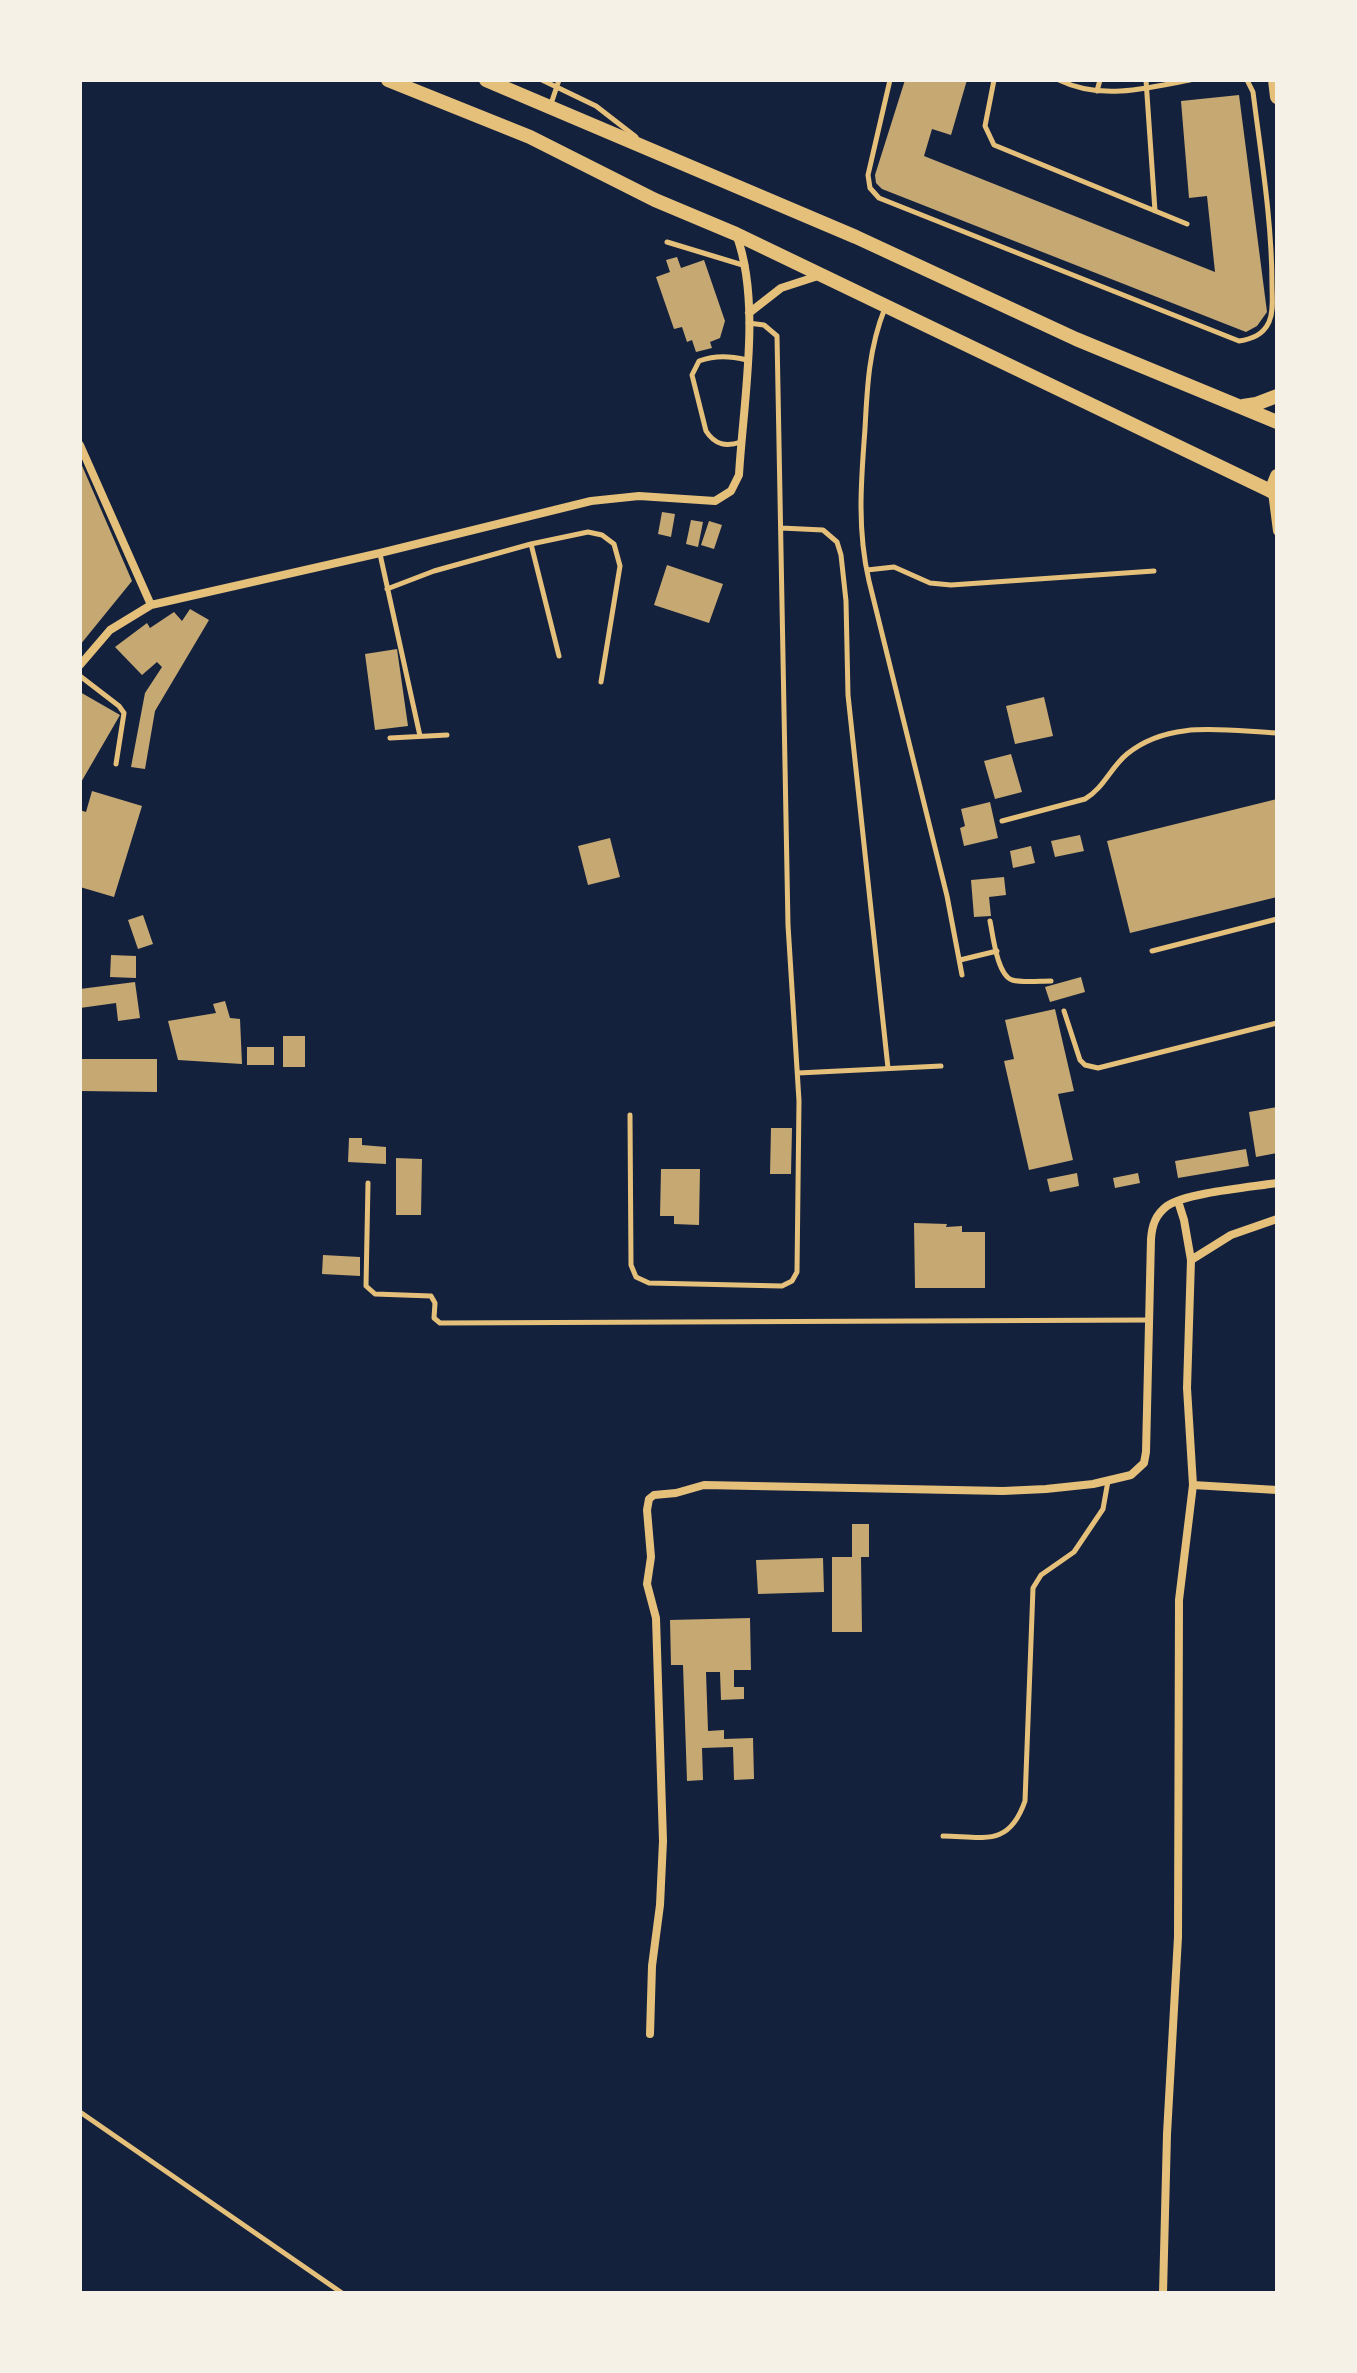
<!DOCTYPE html>
<style>
body{margin:0}
#map{position:relative;width:1357px;height:2373px;overflow:hidden;background:#14213d;font-family:Mulish,sans-serif}
canvas{display:block}
.frame{position:absolute;inset:0;border:82px solid #f6f1e7;pointer-events:none}
</style>
<div id="map">
<canvas width="1357" height="2373"></canvas>
<div class="frame"></div>
</div>
<script>
const ctx = document.querySelector('canvas').getContext('2d');
ctx.lineJoin = 'round';
function fill(path, color) { ctx.fillStyle = color; ctx.fill(path, 'evenodd'); }
function stroke(path, color, width, dash) { ctx.strokeStyle = color; ctx.lineWidth = width; ctx.lineCap = dash ? 'butt' : 'round'; ctx.setLineDash(dash || []); ctx.stroke(path); }
const building = new Path2D(`
 M905,80H967L951,135L932,129L924,156L1215,272L1207,196L1189,198L1181,101L1239,95L1267,312L1257,326L1246,332L882,189L876,183L875,175Z
 M677,257L681,268L704,260L725,321L720,338L710,342L712,348L696,352L692,340L687,342L682,327L674,329L656,277L670,272L666,260Z
 M80,461L132,581L80,645Z
 M662,512L675,514L671,537L658,534Z
 M691,520L703,522L698,547L686,544Z
 M709,521L722,525L714,549L701,545Z
 M667,565L723,584L709,623L654,605Z
 M190,609L209,620L155,711L145,769L131,767L145,693L162,667L157,662L142,675L115,647L147,623L150,628L174,612L182,621Z
 M397,649L408,726L375,730L365,654Z
 M80,692L120,715L80,784Z
 M1044,697L1053,736L1015,744L1006,706Z
 M1011,754L1022,792L995,799L984,761Z
 M92,791L142,806L114,897L80,887V810L86,812Z
 M1277,799V897L1130,933L1107,841Z
 M990,802L998,838L964,846L960,828L965,826L961,809Z
 M1080,835L1084,851L1055,857L1051,841Z
 M610,838L620,877L588,885L578,846Z
 M1031,846L1035,863L1013,868L1010,851Z
 M1004,877L1006,895L989,897L991,916L974,917L971,880Z
 M143,915L153,944L138,949L128,920Z
 M111,955L136,956V978L110,977Z
 M1081,977L1085,992L1050,1002L1045,987Z
 M135,982L140,1018L118,1021L116,1003L80,1008V989Z
 M225,1001L230,1018L240,1019L242,1064L178,1060L168,1021L216,1013L213,1004Z
 M1055,1009L1074,1091L1058,1094L1073,1160L1029,1170L1004,1061L1014,1059L1005,1020Z
 M283,1036H305V1067H283Z
 M247,1047H274V1065H247Z
 M80,1059H157V1092L80,1091Z
 M1277,1107V1153L1256,1157L1249,1112Z
 M771,1128H792L791,1174H770Z
 M349,1138H362V1145L386,1147V1164L348,1162Z
 M1246,1149L1249,1166L1178,1178L1175,1161Z
 M396,1158L422,1159L421,1215H396Z
 M661,1169H700L699,1225L674,1224V1216H660Z
 M1077,1173L1079,1186L1050,1192L1047,1179Z
 M1138,1173L1140,1183L1115,1188L1113,1178Z
 M914,1223L947,1224L946,1227L962,1226V1232H985V1288H915Z
 M323,1255L360,1257V1276L322,1274Z
 M852,1524H869V1557H861L862,1632H832V1557H852Z
 M823,1558L824,1592L758,1594L756,1560Z
 M750,1618L751,1670H734V1687H744V1699L721,1700L720,1672H706L708,1731L724,1730V1739L753,1738L754,1779L734,1780L733,1747L702,1748L703,1780L687,1781L683,1665H671L670,1620Z`);
const service = new Path2D(`
 M542,80L596,106L636,137
 M890,80L868,175L870,188L879,198L1239,341C1252,339 1263,335 1269,322C1274,311 1272,297 1272,285C1272,221 1261,156 1253,92L1247,80
 M994,80L985,126L994,145L1187,224
 M1059,80C1102,101 1146,88 1190,80
 M1146,80L1155,211
 M1097,91L1100,80
 M551,104L559,80
 M667,242L746,266
 M885,308C869,347 867,388 865,429C861,481 857,530 869,581L947,896L962,975
 M741,442C726,447 715,445 706,431L692,375L699,361C716,355 730,356 747,360
 M781,528L823,530L837,542L841,555L846,601L848,695L888,1068
 M531,544L559,656
 M380,554L420,736
 M867,570L894,567L930,583L951,585L1154,571
 M387,589L434,571L531,544L588,532L602,535L614,544L620,566L601,682
 M80,676L119,706L124,713L116,764
 M390,738L447,735
 M1002,821L1085,799C1103,789 1111,767 1127,754C1170,719 1226,731 1277,733
 M990,921C993,935 997,975 1012,980C1023,983 1039,981 1051,981
 M1152,951L1277,919
 M960,960L997,951
 M1064,1011L1080,1060L1085,1065L1098,1068L1277,1023
 M798,1073L941,1066
 M630,1115L631,1265L636,1277L649,1283L782,1286L792,1281L797,1272L799,1101L788,925L777,336L764,325L748,323
 M368,1183L366,1286L375,1294L431,1296L435,1303L434,1318L440,1323L1150,1320
 M943,1836C985,1837 1009,1847 1025,1801L1033,1588L1041,1575L1074,1552L1103,1509L1108,1481
 M80,2112L342,2293`);
const minor = new Path2D(`
 M749,313L781,288L818,276
 M80,445L151,605
 M1272,492L1277,531
 M80,665L110,630L151,605L380,553L591,501L639,496L715,501L731,491L739,475C743,403 762,302 736,234
 M1191,1260L1231,1235L1277,1219
 M1193,1485L1277,1490
 M650,2034L652,1966L660,1905L663,1841L656,1618L647,1584L651,1557L647,1510L649,1499L654,1495L676,1493L704,1485L1003,1491L1046,1489L1093,1484L1131,1475L1144,1463L1146,1452L1151,1239C1152,1226 1155,1215 1167,1206C1185,1193 1252,1187 1277,1183
 M1163,2293L1167,2134L1178,1937L1179,1600L1193,1485L1187,1388L1191,1260L1184,1220L1178,1201`);
const tertiary = new Path2D(`
 M1275,80L1277,97
 M1271,491L1277,476`);
const secondary = new Path2D(`
 M388,80L530,137L655,200L736,234L1277,494
 M486,80L856,237L1076,339L1277,422
 M1243,406L1256,404L1277,396`);
fill(building, '#c6a872');
stroke(service, '#e5c07b', 5);
stroke(minor, '#e5c07b', 8);
stroke(tertiary, '#e5c07b', 14);
stroke(secondary, '#e5c07b', 14);
</script>
